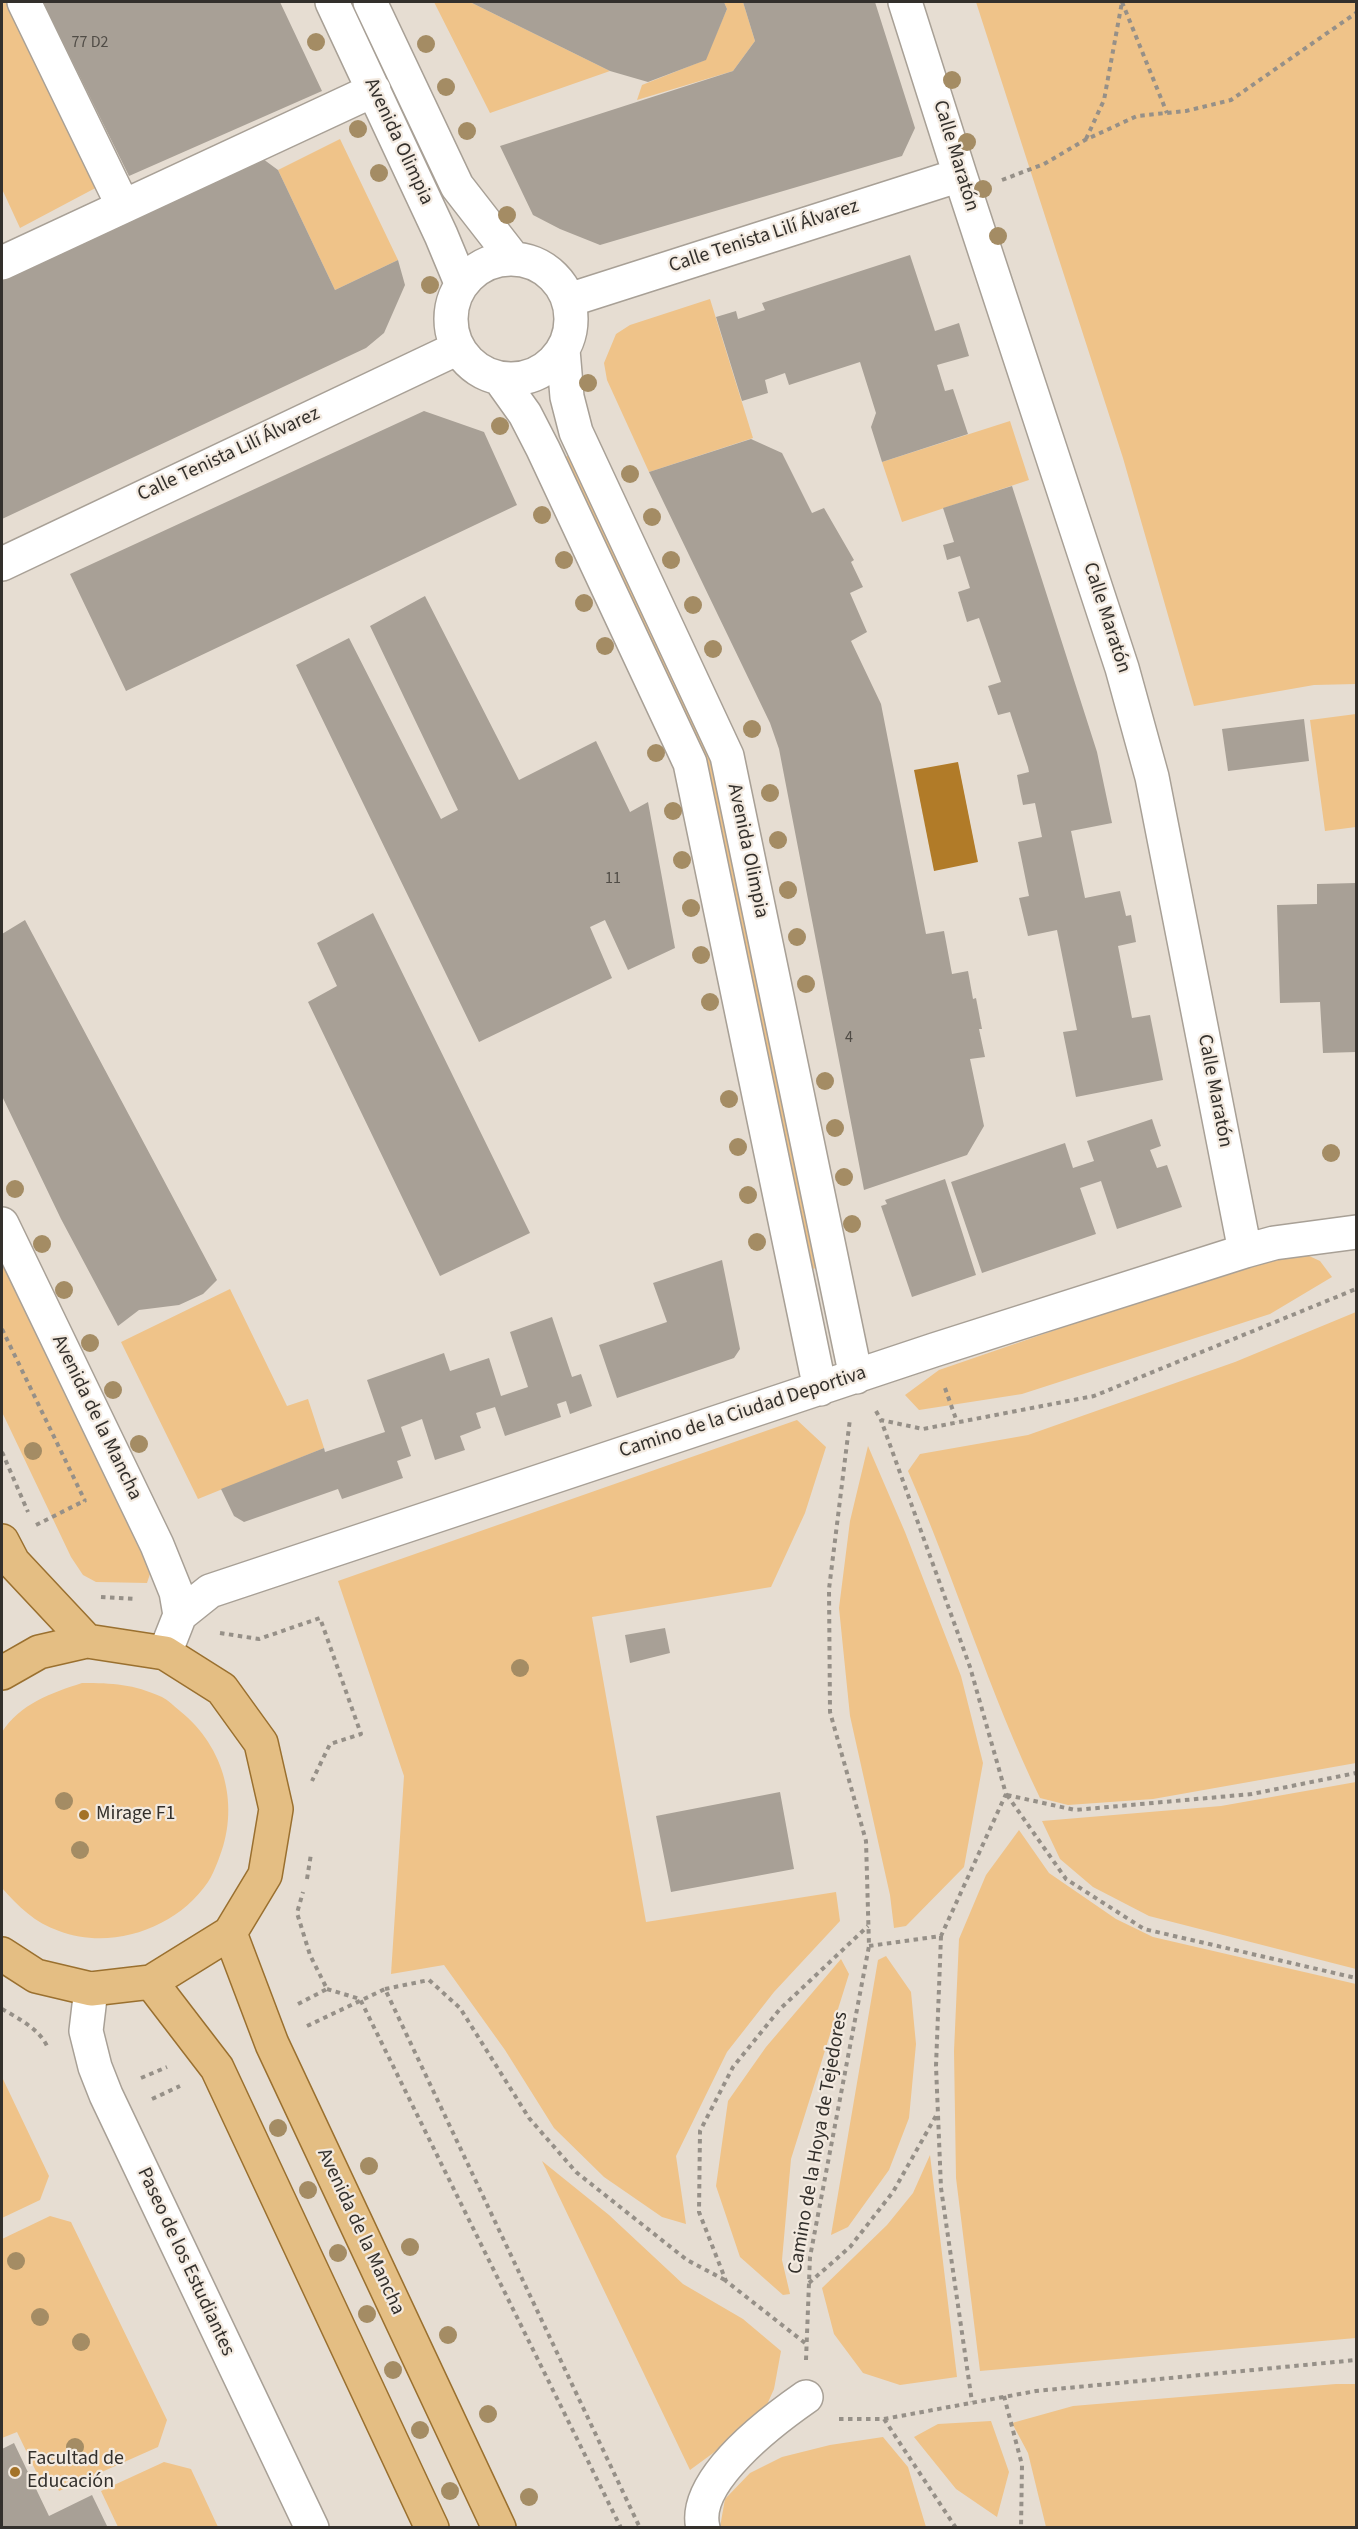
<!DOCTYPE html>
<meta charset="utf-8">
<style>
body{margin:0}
#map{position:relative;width:1358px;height:2529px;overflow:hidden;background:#e6ddd2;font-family:"Source Sans 3",sans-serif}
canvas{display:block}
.frame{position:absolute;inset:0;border:3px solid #33302c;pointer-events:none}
</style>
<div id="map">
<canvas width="1358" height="2529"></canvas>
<div class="frame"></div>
</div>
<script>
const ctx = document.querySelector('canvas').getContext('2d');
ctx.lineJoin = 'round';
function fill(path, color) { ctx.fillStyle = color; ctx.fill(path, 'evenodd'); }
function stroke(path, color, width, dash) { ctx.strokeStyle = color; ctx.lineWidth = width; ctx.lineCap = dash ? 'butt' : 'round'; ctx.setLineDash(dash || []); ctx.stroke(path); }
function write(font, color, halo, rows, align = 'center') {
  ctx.font = font + ' "Source Sans 3",sans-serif'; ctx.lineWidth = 4.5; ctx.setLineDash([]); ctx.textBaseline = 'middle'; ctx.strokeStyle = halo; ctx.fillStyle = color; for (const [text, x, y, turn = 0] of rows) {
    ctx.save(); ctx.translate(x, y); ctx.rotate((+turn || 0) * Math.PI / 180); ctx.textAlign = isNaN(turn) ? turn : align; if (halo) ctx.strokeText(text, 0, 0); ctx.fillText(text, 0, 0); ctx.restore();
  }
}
const green = new Path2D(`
 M2,2H15L103,184L20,228L2,189Z
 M434,2H470L610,71L490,113Z
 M724,2H743L755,41L733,71L637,100L642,85L705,60L727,9Z
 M976,2H1356V684L1314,685L1194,706L1123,458Z
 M340,139L398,260L335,290L278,170Z
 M710,299L753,438L649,472L607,380L604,363L616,334L630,325Z
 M1010,421L1029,480L902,522L882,462Z
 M572,454L715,752L817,1268L807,1270L708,766L563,458Z
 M1356,714V827L1325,831L1310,720Z
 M2,1250L153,1565L147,1583L96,1582L83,1575L71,1557L2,1412Z
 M1307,1255L1320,1261L1332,1277L1270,1314L1022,1394L919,1410L905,1395L939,1370L1250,1263Z
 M230,1289L287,1406L308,1399L324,1448L198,1499L121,1342Z
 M1356,1312V1763L1153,1799L1068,1805L1040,1798C989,1692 955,1579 908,1471L920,1454L1028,1435L1235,1362Z
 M797,1420L826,1447L805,1513L771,1587L592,1617L646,1922L836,1892L840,1921L774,1992L727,2052L676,2156L686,2224L662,2217L604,2177L554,2128L505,2050L444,1965L391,1974L404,1776L338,1581Z
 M868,1446L905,1532L961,1676L983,1763L964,1867L906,1926L894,1928L890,1895L850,1716L839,1608L850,1521Z
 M82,1683C113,1683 133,1684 162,1697C168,1700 174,1706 180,1711C225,1747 241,1807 218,1861C215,1868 212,1876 208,1882C177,1928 112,1951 59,1931C35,1923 18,1906 2,1888V1732C20,1704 51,1693 82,1683Z
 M1356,1782V1969L1149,1916L1093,1887L1060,1859L1042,1821L1221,1806Z
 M1019,1830L1049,1873L1116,1919L1153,1937L1356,1984V2338L980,2371L956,2178L954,2051L959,1939L986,1875Z
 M886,1956L911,1992L916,2044L909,2118L889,2170L848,2227L831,2235L878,1960Z
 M841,1959L849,1974L791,2159L782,2260L790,2294L783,2295L740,2257L716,2186L728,2101L766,2047Z
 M2,2077L49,2176L40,2200L2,2218Z
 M930,2155L957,2377L900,2385L863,2373L834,2334L822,2288L887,2225L913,2193Z
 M542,2161L609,2215L683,2284L743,2319L781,2351L774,2389L761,2418L690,2470Z
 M50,2216L71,2222L167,2420L158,2447L59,2491L56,2485L45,2490L17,2432L2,2438V2239Z
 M1336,2384H1356V2527H1046L1028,2453L1012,2423L1073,2406Z
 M991,2421L1009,2472L997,2517L956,2489L914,2437L938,2424Z
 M883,2437L908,2467L926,2527H720L725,2499L750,2473L782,2457L830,2445Z
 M164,2462L191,2469L218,2527H118L101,2491Z`);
const water = new Path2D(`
 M958,762L978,862L934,871L914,770Z`);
const building = new Path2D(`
 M43,2H280L322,91L129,176Z
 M470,2H724L727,9L706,60L648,82L610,71Z
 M743,2H875L915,128L902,156L600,245L560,229L533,215L500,146L733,71L755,41Z
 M259,156L278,170L335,290L398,260L405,285L384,333L366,348L2,519V280Z
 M910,255L935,331L959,323L969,356L937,365L945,391L953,389L968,434L882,462L871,427L876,413L860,362L789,385L785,373L765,380L768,393L742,401L716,317L736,311L738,319L765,310L762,303Z
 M424,411L484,432L517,505L126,691L70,574Z
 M751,439L782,453L812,513L824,508L854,560L851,562L863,587L850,593L867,632L851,641L881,704L926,934L944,931L952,974L968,971L973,999L976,998L982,1029H979L985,1057L970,1059L984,1126L967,1155L864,1190L779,749L770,723L649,472Z
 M1012,486L1097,752L1112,823L1071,831L1085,898L1120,891L1126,916L1131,915L1136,942L1118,946L1132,1018L1150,1015L1163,1080L1076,1097L1063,1032L1077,1030L1057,930L1028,936L1019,898L1029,896L1018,842L1042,837L1035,803L1023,805L1020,791L1017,775L1029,772L1028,767L1010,712L998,715L988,686L1001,682L979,618L967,622L958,592L970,588L960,556L947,560L943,545L954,542L943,508Z
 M425,596L519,780L596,741L630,812L648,802L675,948L628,970L605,920L590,927L612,978L479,1042L296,665L349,638L441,819L458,810L370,626Z
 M1304,719L1309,761L1228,771L1222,729Z
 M1356,883V1052L1323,1053L1320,1002L1280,1003L1277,905L1317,904V884Z
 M373,913L530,1233L440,1276L308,1002L337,986L317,943Z
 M25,920L217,1280L203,1294L179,1305L139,1310L118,1326L61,1219L2,1096V934Z
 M1152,1119L1161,1146L1150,1150L1157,1168L1167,1165L1182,1207L1117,1229L1101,1181L1080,1188L1096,1234L982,1273L951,1182L1065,1143L1073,1168L1094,1161L1087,1141Z
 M945,1179L976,1275L912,1297L881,1206L887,1204L885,1200Z
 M722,1260L740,1349L734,1358L617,1398L599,1345L667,1322L653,1283Z
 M552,1317L572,1377L581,1374L592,1406L570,1414L566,1401L557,1404L561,1417L505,1436L495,1407L476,1413L481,1428L460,1436L465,1450L435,1460L422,1419L401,1427L411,1456L397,1461L403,1478L342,1499L338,1489L244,1522L234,1516L221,1489L324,1448L325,1452L385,1432L367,1380L444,1353L450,1371L489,1358L501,1396L528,1387L510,1332Z
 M665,1628L670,1653L630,1663L625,1635Z
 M780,1792L794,1869L671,1892L656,1816Z
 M14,2443L49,2516L92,2495L108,2528H2V2449Z`);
const path = new Path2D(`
 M1122,2L1167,113
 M1086,139L1104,100L1122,2
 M1002,180L1044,164L1085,140L1137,116L1186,111L1231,100L1356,13
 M2,1329L85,1501
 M945,1388L957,1422
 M876,1411L881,1420L923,1429L1094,1396L1356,1289
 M2,1452L28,1512
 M36,1525L86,1500
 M101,1597L135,1599
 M220,1633L259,1639L320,1618L361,1734L330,1744L312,1781
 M1007,1795L1066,1879L1144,1929L1356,1978
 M1007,1795L1075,1810L1252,1794L1356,1773
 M307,1879L311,1854
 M941,1936L936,2066L941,2188L972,2402
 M869,1946L941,1936L1006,1794L970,1667L881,1420
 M327,1989L360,1999L621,2528
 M385,1989L429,1980L460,2008L529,2118L576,2172L687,2260L725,2280
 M298,2004L327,1989L310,1955L297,1913L303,1892
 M2,2009C18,2018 39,2029 47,2046
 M307,2026L385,1989L640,2528
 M141,2078L167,2067
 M152,2099L180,2086
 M809,2283L850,2247L893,2192L937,2114
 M805,2343L726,2281L699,2212L700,2131L733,2067L780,2009L868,1926
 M806,2360L810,2257L869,1946L866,1841L830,1712L829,1589L850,1419
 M1004,2396L1022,2465L1021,2528
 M839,2419H884L1036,2391L1356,2360
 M884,2419L956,2528`);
const minor = new Path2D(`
 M24,2L123,206
 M332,2L441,235L461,283
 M370,2L457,186L513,258
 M905,2L960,175L1122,668L1152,777L1245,1251
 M451 319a60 60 0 1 1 120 0a60 60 0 1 1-120 0Z
 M2,263L374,90
 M569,300L960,175
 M563,350L567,397L576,432L727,756L856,1377
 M500,379L525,414L543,449L690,763L820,1389
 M2,564L458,348
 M2,1224L157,1545L176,1592L180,1615
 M165,1653L180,1615L210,1591L934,1350L1245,1251L1274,1243L1356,1232
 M91,1989L86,2031L95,2067L106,2095L312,2528
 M703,2528C691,2481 773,2420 806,2397`);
const major = new Path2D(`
 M2,1541L13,1562L87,1641
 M2,1673L39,1652L87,1641L165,1653L222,1689L261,1743L276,1809L265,1875L230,1933L151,1982L91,1989L36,1976L2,1954
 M230,1933L272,2044L499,2528
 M151,1982L217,2068L432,2528`);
const trees = [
 [316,42],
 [426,44],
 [952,80],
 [446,87],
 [358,129],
 [467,131],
 [967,142],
 [379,173],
 [983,189],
 [507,215],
 [998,236],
 [430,285],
 [588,383],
 [500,426],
 [630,474],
 [542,515],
 [652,517],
 [564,560],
 [671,560],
 [584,603],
 [693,605],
 [605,646],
 [713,649],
 [752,729],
 [656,753],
 [770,793],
 [673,811],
 [778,840],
 [682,860],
 [788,890],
 [691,908],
 [797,937],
 [701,955],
 [806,984],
 [710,1002],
 [825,1081],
 [729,1099],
 [835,1128],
 [738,1147],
 [1331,1153],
 [844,1177],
 [15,1189],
 [748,1195],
 [852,1224],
 [757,1242],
 [42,1244],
 [64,1290],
 [90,1343],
 [113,1390],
 [139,1444],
 [33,1451],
 [520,1668],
 [64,1801],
 [80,1850],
 [278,2128],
 [369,2166],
 [308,2190],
 [410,2247],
 [338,2253],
 [16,2261],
 [367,2314],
 [40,2317],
 [448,2335],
 [81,2342],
 [393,2370],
 [488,2414],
 [420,2430],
 [75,2447],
 [450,2491],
 [529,2497]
];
const markers = [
 [84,1815,6,"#a47328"],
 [15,2472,6,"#a47328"]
];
const numberNames = [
 ["77 D2",90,43],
 ["11",613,879],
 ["4",849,1038]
];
const streetNames = [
 ["Avenida Olimpia",398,142,65],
 ["Calle Maratón",955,156,73],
 ["Calle Tenista Lilí Álvarez",764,237,-18],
 ["Calle Tenista Lilí Álvarez",229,455,-25],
 ["Calle Maratón",1106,618,72],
 ["Avenida Olimpia",747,851,78],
 ["Calle Maratón",1214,1091,79],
 ["Camino de la Ciudad Deportiva",743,1413,-18],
 ["Avenida de la Mancha",96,1418,64],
 ["Camino de la Hoya de Tejedores",819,2143,-80],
 ["Avenida de la Mancha",360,2232,65],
 ["Paseo de los Estudiantes",185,2262,65]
];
const poiNames = [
 ["Mirage F1",96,1815],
 ["Facultad de",27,2460],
 ["Educación",27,2483]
];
fill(green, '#efc389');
fill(water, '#b17b28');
fill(building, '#a8a096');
stroke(minor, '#a8a096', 36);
stroke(major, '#9a702f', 36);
stroke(path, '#969088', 4, [4.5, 4.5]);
stroke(minor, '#fff', 33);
stroke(major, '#e4be83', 33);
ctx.fillStyle = '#a48c64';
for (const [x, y] of trees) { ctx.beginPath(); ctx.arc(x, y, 9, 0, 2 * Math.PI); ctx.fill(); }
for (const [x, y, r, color] of markers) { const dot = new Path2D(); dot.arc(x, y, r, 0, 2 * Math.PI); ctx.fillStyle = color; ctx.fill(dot); stroke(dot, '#f3eae0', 2); }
write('16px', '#504c46', null, numberNames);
write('20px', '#33302c', '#f3eae0', streetNames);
write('20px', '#33302c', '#f3eae0', poiNames, 'left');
</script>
